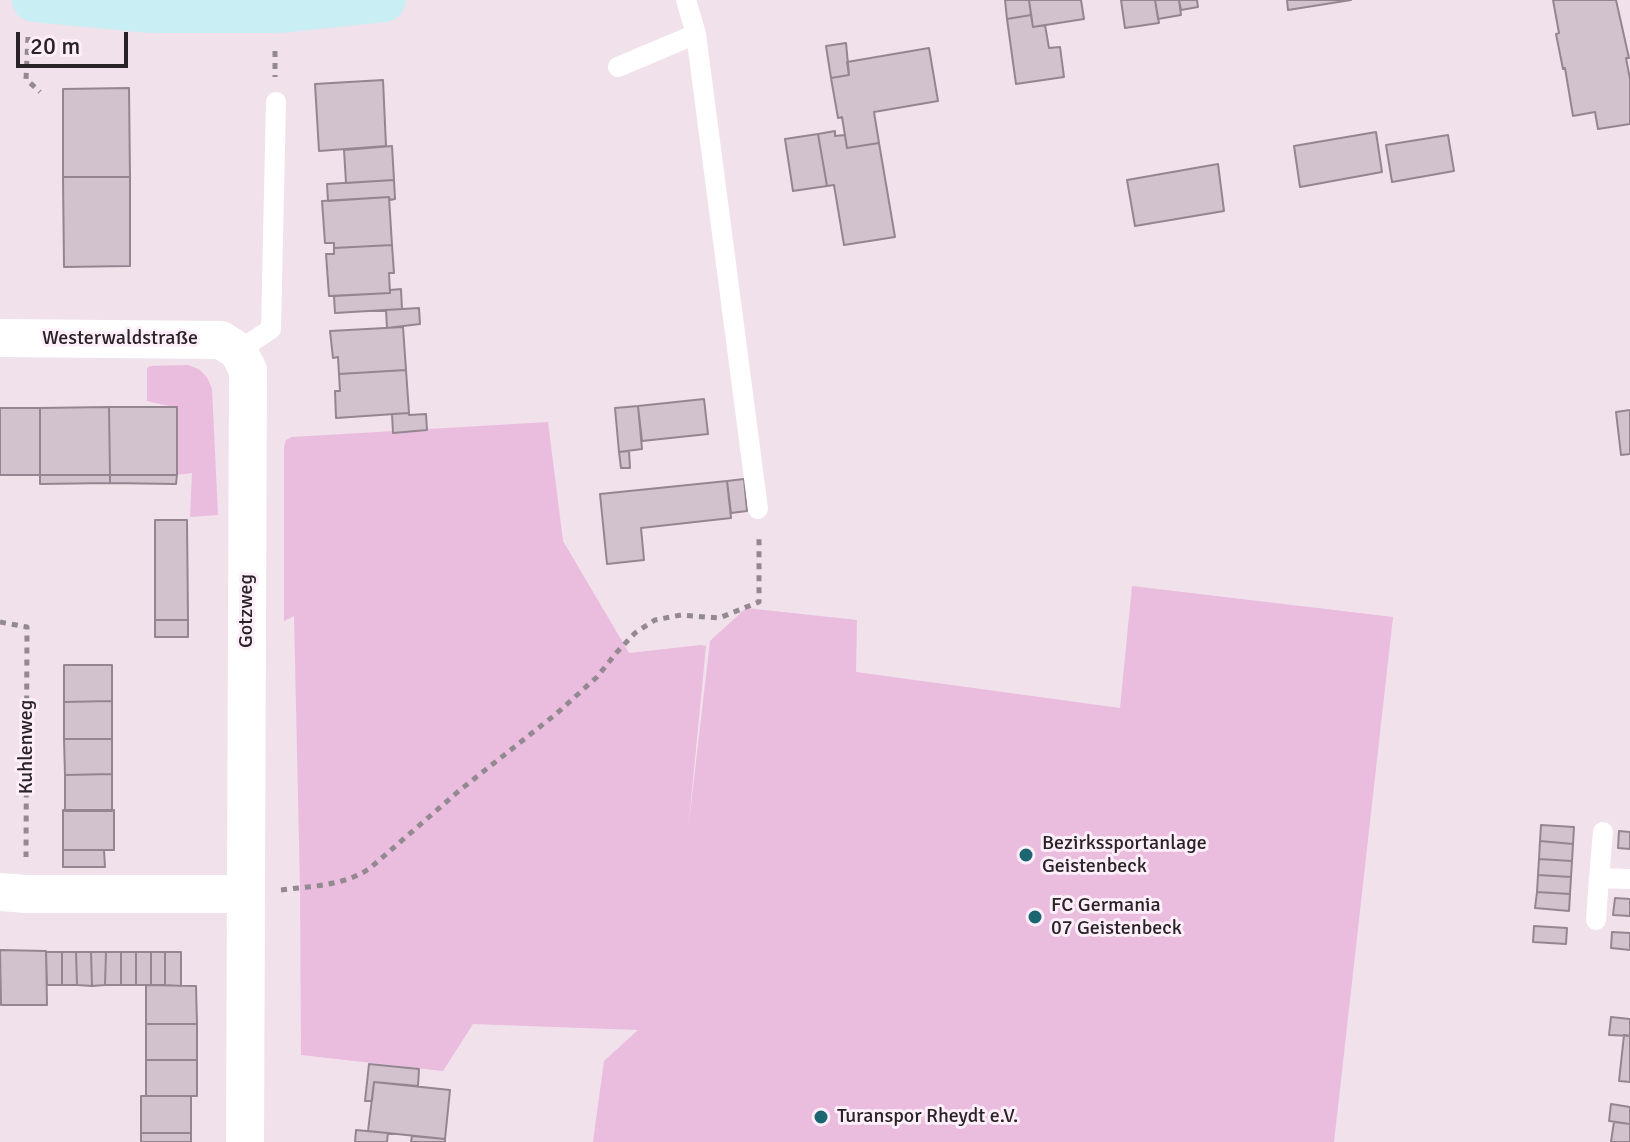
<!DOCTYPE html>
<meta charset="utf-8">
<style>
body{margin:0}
#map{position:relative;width:1630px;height:1142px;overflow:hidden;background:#f0e1eb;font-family:Signika,sans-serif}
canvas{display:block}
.scale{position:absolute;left:16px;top:32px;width:112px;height:36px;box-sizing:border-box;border:4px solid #292327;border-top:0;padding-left:10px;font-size:24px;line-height:28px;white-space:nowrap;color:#292327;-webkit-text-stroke:6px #fdeef9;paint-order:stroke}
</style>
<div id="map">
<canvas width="1630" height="1142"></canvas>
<div class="scale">20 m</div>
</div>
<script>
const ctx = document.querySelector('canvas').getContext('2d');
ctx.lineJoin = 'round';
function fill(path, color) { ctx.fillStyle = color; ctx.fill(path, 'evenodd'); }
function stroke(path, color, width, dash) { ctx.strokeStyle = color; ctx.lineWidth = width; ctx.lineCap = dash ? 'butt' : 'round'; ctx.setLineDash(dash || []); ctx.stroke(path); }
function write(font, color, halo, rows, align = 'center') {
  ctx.font = font + ' Signika,sans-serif'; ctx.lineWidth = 6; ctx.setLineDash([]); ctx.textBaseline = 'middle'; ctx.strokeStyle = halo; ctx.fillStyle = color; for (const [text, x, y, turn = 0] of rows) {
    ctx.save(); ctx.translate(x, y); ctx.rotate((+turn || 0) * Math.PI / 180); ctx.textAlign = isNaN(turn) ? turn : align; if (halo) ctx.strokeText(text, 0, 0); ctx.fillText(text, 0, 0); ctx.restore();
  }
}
const green = new Path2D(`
 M188,365C202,369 208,376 212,389L218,515L190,517L192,473L177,475V408L147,401V368L150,366Z
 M548,422L563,541L629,653L701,645L706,646L688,831L710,641L746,608L857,620L856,672L1120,708L1132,586L1393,617L1334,1142H593L604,1061L638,1030L473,1024L443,1071L301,1055L300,887L294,616L284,621V447L286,440L292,437Z`);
const building = new Path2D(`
 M1005,0H1029L1031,15L1007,19Z
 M1029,0H1081L1084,19L1033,27Z
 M1121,0H1155L1159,23L1125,28Z
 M1155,0H1179L1181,15L1158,19Z
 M1179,0H1197L1198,7L1181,10Z
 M1287,0H1351L1288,10Z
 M1553,0H1616L1629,58H1626L1630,79V124L1598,129L1595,112L1573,116L1565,68L1563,69L1556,34L1559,33Z
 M1031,15L1033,27L1045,25L1049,48L1060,47L1064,77L1016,84L1007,19Z
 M846,43L849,75L831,78L826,46Z
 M929,48L938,101L874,112L879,143L847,148L842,117L838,118L831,78L849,75L847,62Z
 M383,80L386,146L319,151L315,84Z
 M129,88L130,177H63V89Z
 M835,131V136L845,135L847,148L879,143L895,237L844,245L834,185L827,186L818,134Z
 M1376,132L1382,172L1300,187L1294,146Z
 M818,134L827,186L793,191L785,139Z
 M1448,135L1454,171L1392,182L1386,145Z
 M392,146L394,180L346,183L344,150Z
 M1218,164L1224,211L1135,226L1127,180Z
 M63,177H130V266L64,267Z
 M394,180L395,199L390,200L389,197L328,201L327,184Z
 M389,197L392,245L334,248V243H325L322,201Z
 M392,245L394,273H389L390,293L329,296L326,254H334V248Z
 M401,289L402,309L335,313L334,296L390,293V290Z
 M419,308L420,324L387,328L386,310Z
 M403,327L406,370L339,374L338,357L333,358L330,331Z
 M406,370L409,413L336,418L335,391H340L339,374Z
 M704,399L708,434L642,441L638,406Z
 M638,406L642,449L619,452L615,408Z
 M109,407L110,475H40V408Z
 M109,407H177V475H110Z
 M0,408H40V475H0Z
 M1630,410V454L1621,455L1616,412Z
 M409,413V415L426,414L427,430L393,433L392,414Z
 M629,451L630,468H621L619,452Z
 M40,475H110V483L40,484Z
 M110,475H177L176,484L110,483Z
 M744,479L747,511L731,513L727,481Z
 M727,481L731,518L641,528L644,560L607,564L600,494Z
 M155,520H187L188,620H155Z
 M155,620H188V637H155Z
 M64,665H112V701L64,702Z
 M112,701V739H64V702Z
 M64,739H112V774L65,775Z
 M112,774V811H65V775Z
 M63,810H114V850H63Z
 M1541,825L1574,827L1573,844L1540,841Z
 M1619,831L1630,832V849L1618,848Z
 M1540,841L1573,844L1572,861L1539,859Z
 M63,850H104L105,867H63Z
 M1539,859L1572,861L1571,877L1538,875Z
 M1538,875L1571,877L1570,894L1537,892Z
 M1537,892L1570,894L1569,911L1535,908Z
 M1615,898L1630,899V916L1613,915Z
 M1534,926L1567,928L1566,944L1533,942Z
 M1612,932L1630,933V950L1611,948Z
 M0,950L46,951L47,1005H1Z
 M46,952H62V985H47Z
 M62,952H76L77,985H62Z
 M76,952H91L92,986L77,985Z
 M91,952H106L105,985L92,986Z
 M106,952H121V985H105Z
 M121,952H136V985H121Z
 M136,952H151V985H136Z
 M151,952H165V985H151Z
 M165,952H181V986L165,985Z
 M146,985L196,986L197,1024H146Z
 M1611,1017L1630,1019V1036L1609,1035Z
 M146,1024H197V1060H146Z
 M1624,1035L1630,1036V1082L1619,1081Z
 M146,1060H197V1096H146Z
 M369,1064L419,1069L418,1086L374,1082L372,1101H365Z
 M374,1082L450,1090L445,1139L368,1131Z
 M141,1096H191V1133H141Z
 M1611,1104L1630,1107V1124L1609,1121Z
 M1614,1122L1630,1124V1142H1611Z
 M356,1130L388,1133L387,1142H355Z
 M141,1133H191V1142H141Z
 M412,1136L445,1139V1142H411Z`);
const path = new Path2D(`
 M28,37L26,79L40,92
 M275,51V77
 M0,622L27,627L26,857
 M281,890C312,886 342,886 369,869L460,790L556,714L597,677L617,652L635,633L655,620L681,615L719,618L759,602V535`);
const service = new Path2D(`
 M686,0L696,34L758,509
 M618,67L696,34
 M238,351L271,329L276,102
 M1599,878L1603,832
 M1596,920L1599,878L1630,879`);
const minor = new Path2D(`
 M0,338L221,340L238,351L248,370L245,1142
 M0,892L26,894H244`);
const secondary = new Path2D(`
 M34,0L151,11H279L384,0`);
const markers = [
 [1026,855,8,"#1c6672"],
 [1035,917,8,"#1c6672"],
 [821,1117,8,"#1c6672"]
];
const streetNames = [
 ["Westerwaldstraße",120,339],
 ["Gotzweg",247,611,-90],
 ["Kuhlenweg",27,747,-90]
];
const poiNames = [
 ["Bezirkssportanlage",1042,844],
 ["Geistenbeck",1042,867],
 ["FC Germania",1051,906],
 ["07 Geistenbeck",1051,929],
 ["Turanspor Rheydt e.V.",837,1117]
];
fill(green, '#eabcde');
fill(building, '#d1c2cd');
stroke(building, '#948690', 2);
stroke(path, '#938990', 5, [6, 6]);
stroke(service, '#fff', 20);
stroke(minor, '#fff', 38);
stroke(secondary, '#c9eef4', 44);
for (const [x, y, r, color] of markers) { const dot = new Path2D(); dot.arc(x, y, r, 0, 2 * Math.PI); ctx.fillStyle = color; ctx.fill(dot); stroke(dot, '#fdeef9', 3); }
write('20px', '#292327', '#fdeef9', streetNames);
write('20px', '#292327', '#fdeef9', poiNames, 'left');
</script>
